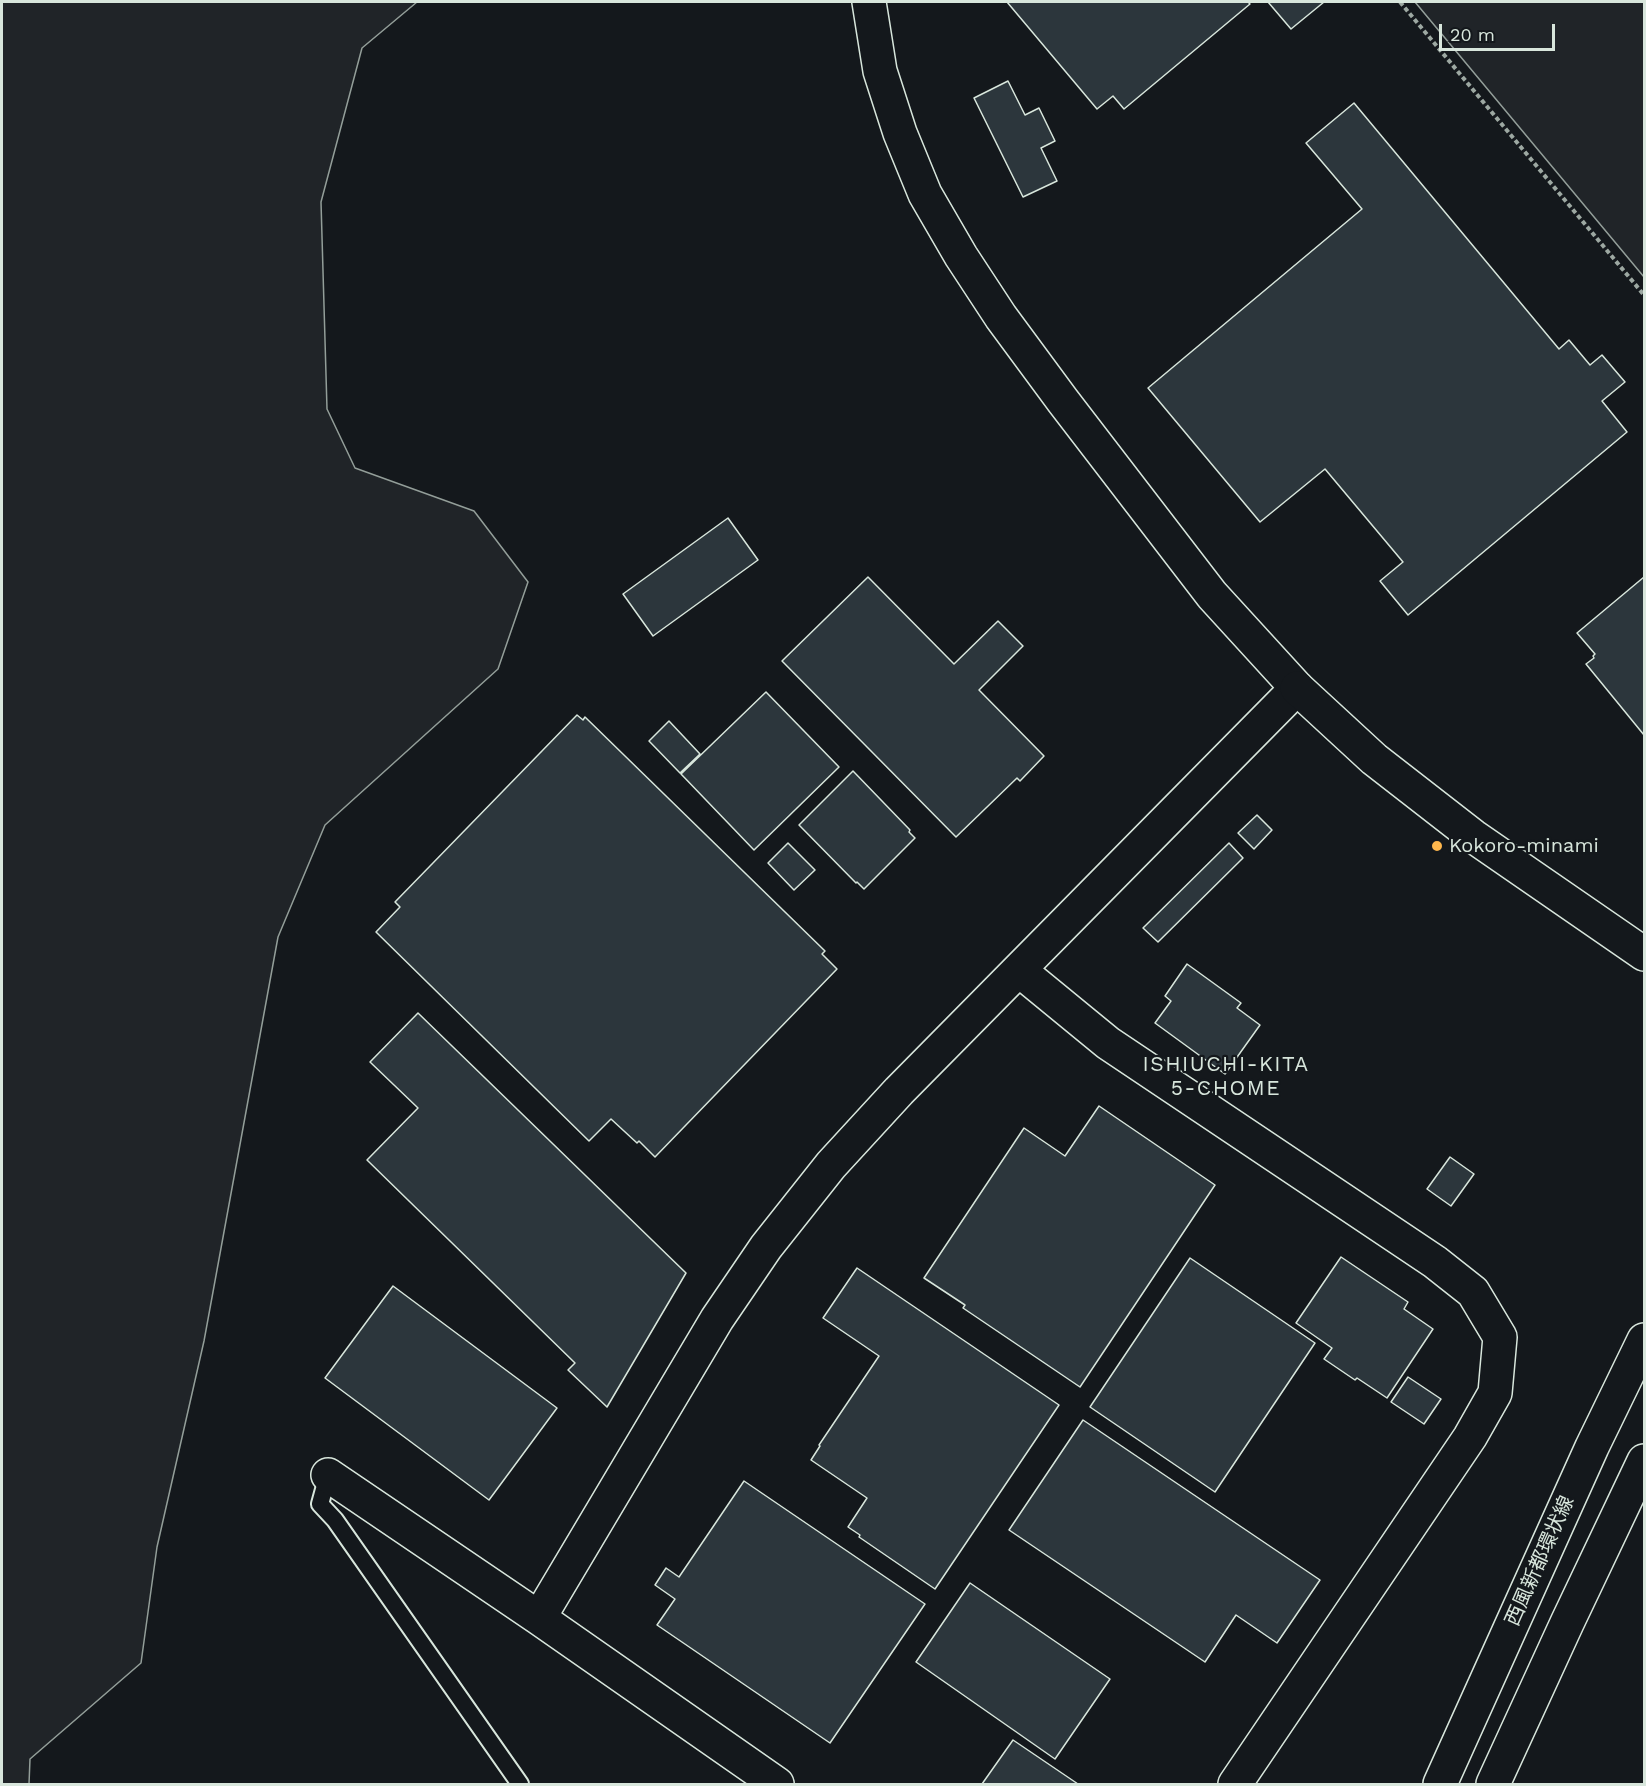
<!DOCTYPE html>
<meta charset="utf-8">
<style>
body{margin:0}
#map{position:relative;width:1646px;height:1786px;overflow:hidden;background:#14181c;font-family:"Work Sans",sans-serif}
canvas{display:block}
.frame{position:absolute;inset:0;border:3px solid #d8e6dc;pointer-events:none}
.scale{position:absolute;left:1439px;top:24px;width:116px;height:27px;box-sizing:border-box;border:3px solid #d8e6dc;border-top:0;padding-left:8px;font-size:18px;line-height:21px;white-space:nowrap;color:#d8e6dc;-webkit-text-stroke:4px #14181c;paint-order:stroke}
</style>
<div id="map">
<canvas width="1646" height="1786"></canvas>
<div class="frame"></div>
<div class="scale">20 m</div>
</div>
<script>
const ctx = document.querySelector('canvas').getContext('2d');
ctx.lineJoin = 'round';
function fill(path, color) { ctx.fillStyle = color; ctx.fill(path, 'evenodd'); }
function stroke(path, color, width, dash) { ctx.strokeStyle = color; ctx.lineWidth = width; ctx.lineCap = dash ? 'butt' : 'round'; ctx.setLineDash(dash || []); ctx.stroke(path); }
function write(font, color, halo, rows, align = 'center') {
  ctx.font = font + ' "Work Sans","Noto Sans JP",sans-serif'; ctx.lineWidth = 4.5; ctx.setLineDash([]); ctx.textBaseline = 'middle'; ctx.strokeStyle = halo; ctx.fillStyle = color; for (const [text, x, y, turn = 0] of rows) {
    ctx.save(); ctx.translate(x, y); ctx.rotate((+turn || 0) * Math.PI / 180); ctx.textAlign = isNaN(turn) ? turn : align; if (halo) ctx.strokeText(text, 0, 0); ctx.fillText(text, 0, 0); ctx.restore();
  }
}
const green = new Path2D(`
 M2,2H417L362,48L321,202L327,409L355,468L474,511L528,582L498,669L325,825L278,937L204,1341L157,1547L141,1663L30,1759L29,1784H2Z
 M1415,2H1644V277Z`);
const building = new Path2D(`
 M1007,2H1248L1250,4L1124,109L1113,96L1097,109Z
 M1268,2H1324L1291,29Z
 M1008,81L1025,115L1039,108L1055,141L1041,148L1057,181L1023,197L974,98Z
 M1354,103L1559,349L1569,340L1590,365L1602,355L1625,382L1602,401L1627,432L1408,615L1380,581L1403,562L1325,469L1260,522L1148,388L1362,209L1306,143Z
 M728,518L758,560L653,636L623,594Z
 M868,577L954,664L998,621L1023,646L979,690L1044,756L1020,781L1017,778L956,837L782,661Z
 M1644,577V735L1586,664L1594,658L1593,656L1595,654L1577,633Z
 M766,692L839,767L754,850L681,774Z
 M577,715L583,720L585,717L825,951L822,954L837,969L655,1157L639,1141L637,1143L611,1119L589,1141L376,932L400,907L395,902Z
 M669,721L700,754L680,773L649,741Z
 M853,771L910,830L909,832L915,838L864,889L857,882L856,883L799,825Z
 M1257,815L1272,830L1254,849L1238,833Z
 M788,843L815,870L794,890L768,863Z
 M1229,843L1243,858L1158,942L1143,928Z
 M1187,964L1241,1003L1237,1008L1260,1025L1225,1074L1155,1023L1171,1001L1165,996Z
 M418,1013L686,1273L607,1407L568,1370L575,1363L367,1160L418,1108L370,1062Z
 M1099,1106L1215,1185L1080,1387L963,1308L965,1305L924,1278L1024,1128L1065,1156Z
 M1450,1157L1474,1174L1451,1206L1427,1189Z
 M1341,1257L1408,1302L1404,1309L1433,1329L1387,1398L1357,1378L1355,1380L1324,1359L1332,1348L1296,1323Z
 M1190,1258L1315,1343L1215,1492L1090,1407Z
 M857,1268L1059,1405L935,1589L859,1537L860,1535L848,1527L867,1498L811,1460L820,1446L819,1445L879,1356L823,1318Z
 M393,1286L557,1408L489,1500L325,1378Z
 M1408,1377L1441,1399L1424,1424L1391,1402Z
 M1083,1420L1320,1580L1277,1643L1236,1615L1205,1662L1009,1530Z
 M744,1481L925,1604L830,1743L657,1625L675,1599L655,1585L666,1568L679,1577Z
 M970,1583L1110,1679L1055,1759L916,1662Z
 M1013,1740L1078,1784H982Z`);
const path = new Path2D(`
 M1400,2L1644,295`);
const lane = new Path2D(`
 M328,1475L320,1504L335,1520L520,1784`);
const street = new Path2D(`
 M1019,970L1108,1043L1435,1262L1473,1292L1500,1337L1495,1393L1470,1437L1235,1784
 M328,1475L539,1618L777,1784
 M539,1618L717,1319L766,1247L831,1165L899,1091L1297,688L1212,595L1063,401L1001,317L961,256L925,194L900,133L880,71L869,2`);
const secondary = new Path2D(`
 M1297,688L1374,759L1473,836L1644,954
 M1440,1784L1592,1447L1644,1340
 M1493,1784L1567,1623L1644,1461`);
const markers = [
 [1437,846,6,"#ffb74d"]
];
const poiNames = [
 ["Kokoro-minami",1449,846]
];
const streetNames = [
 ["西風新都環状線",1540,1561,-66]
];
const neighbourhoodNames = [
 ["ISHIUCHI-KITA",1226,1065],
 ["5-CHOME",1226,1089]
];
fill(green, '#202428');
stroke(green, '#939e99', 1.5);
fill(building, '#2c363c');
stroke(building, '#d8e6dc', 1.5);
stroke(lane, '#d8e6dc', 20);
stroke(street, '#d8e6dc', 36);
stroke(secondary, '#d8e6dc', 36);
stroke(path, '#9da8a2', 4, [4.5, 3]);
stroke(lane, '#14181c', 16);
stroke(street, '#14181c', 33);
stroke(secondary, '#14181c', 33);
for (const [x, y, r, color] of markers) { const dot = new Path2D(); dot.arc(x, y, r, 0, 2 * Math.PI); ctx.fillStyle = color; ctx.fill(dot); stroke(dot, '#14181c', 2); }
write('20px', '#d8e6dc', '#14181c', poiNames, 'left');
write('20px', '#d8e6dc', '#14181c', streetNames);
ctx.letterSpacing = '1.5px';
write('21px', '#d8e6dc', '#14181c', neighbourhoodNames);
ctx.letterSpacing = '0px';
</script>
